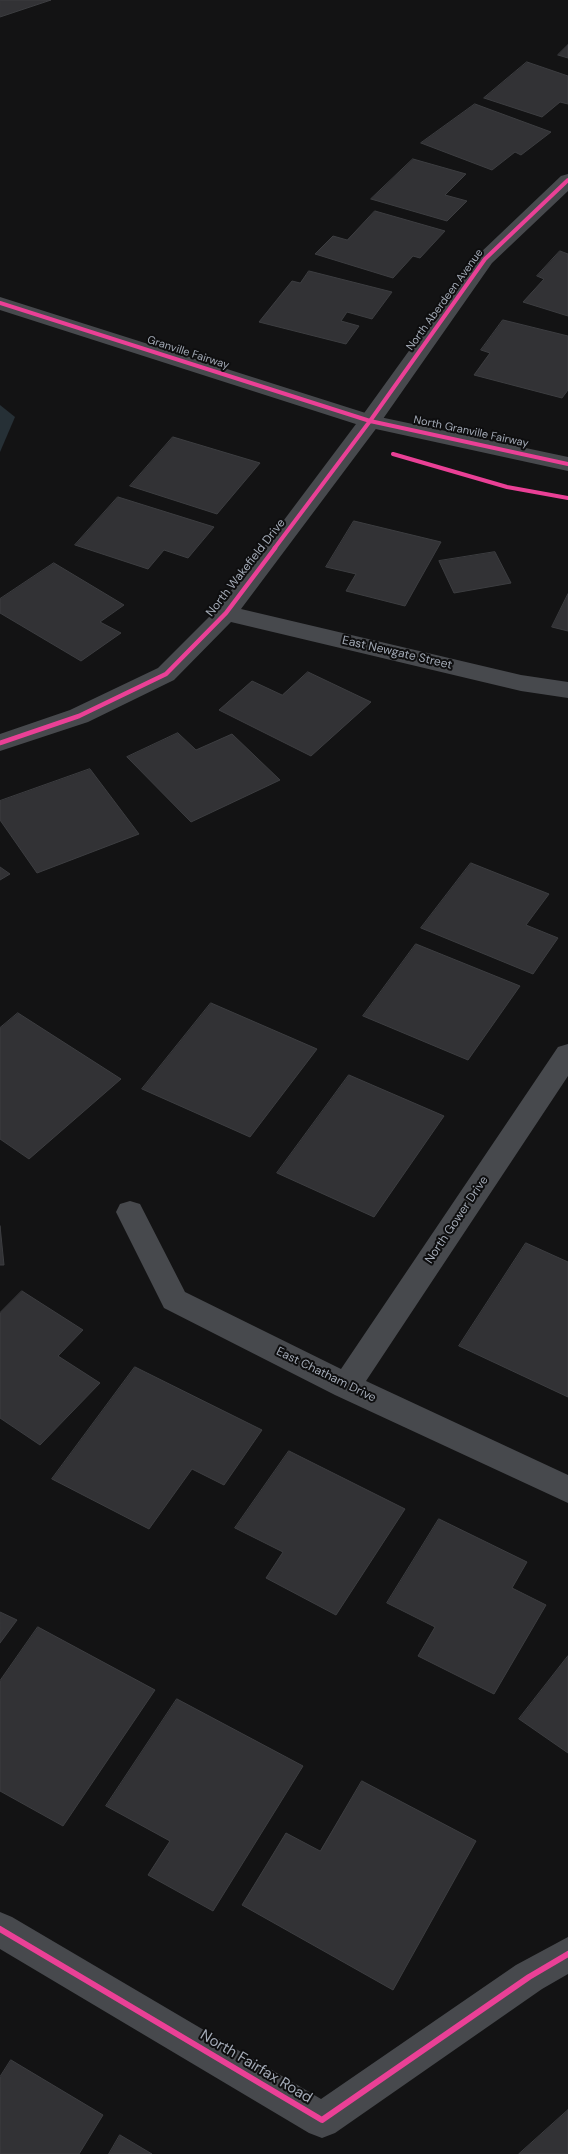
<!DOCTYPE html>
<style>
body{margin:0}
canvas{display:block;background:#131314}
</style>
<canvas width="568" height="2154"></canvas>
<script>
const ctx = document.querySelector('canvas').getContext('2d');
ctx.lineJoin = 'round';
function fill(path, color) { ctx.fillStyle = color; ctx.fill(path, 'evenodd'); }
function stroke(path, color, width, dash) { ctx.strokeStyle = color; ctx.lineWidth = width; ctx.lineCap = dash ? 'butt' : 'round'; ctx.setLineDash(dash || []); ctx.stroke(path); }
function write(font, color, halo, rows, align = 'center') {
  ctx.font = font + ' "DM Sans",sans-serif'; ctx.lineWidth = 4; ctx.setLineDash([]); ctx.textBaseline = 'middle'; ctx.strokeStyle = halo; ctx.fillStyle = color; for (const [text, x, y, turn = 0] of rows) {
    ctx.save(); ctx.translate(x, y); ctx.rotate((+turn || 0) * Math.PI / 180); ctx.textAlign = isNaN(turn) ? turn : align; if (halo) ctx.strokeText(text, 0, 0); ctx.fillText(text, 0, 0); ctx.restore();
  }
}
const water = new Path2D(`
 M0,405L15,417L0,452Z`);
const building = new Path2D(`
 M0,0H51L0,17Z
 M568,45V58L558,55Z
 M527,62L568,76V104L560,102L542,117L484,98Z
 M475,104L551,132L521,155L515,152L492,170L421,143Z
 M413,159L466,174L445,195L467,201L447,221L371,199Z
 M375,211L445,231L420,258L413,256L393,278L315,254L333,236L347,240Z
 M560,251L568,254V316L523,302L544,279L537,276Z
 M309,271L392,292L372,319L347,312L341,321L359,326L346,344L259,322L292,281L300,283Z
 M503,320L568,336V390L562,398L474,375L490,353L481,350Z
 M173,437L260,463L217,514L130,486Z
 M118,497L214,527L188,558L164,550L148,569L75,545Z
 M354,521L441,542L405,606L346,591L356,574L326,567Z
 M495,552L511,583L454,593L439,561Z
 M54,563L124,605L100,622L121,633L81,661L0,613V599Z
 M568,594V631L552,627Z
 M308,672L371,702L311,756L219,710L252,681L282,695Z
 M178,733L196,750L232,734L280,780L191,822L127,757Z
 M90,769L139,834L37,873L0,820V801Z
 M471,863L549,894L526,925L558,938L533,974L421,928Z
 M0,867L10,874L0,880Z
 M416,944L520,986L468,1060L363,1016Z
 M211,1003L317,1049L250,1137L142,1089Z
 M18,1013L121,1079L29,1159L0,1139V1028Z
 M349,1075L444,1116L374,1217L277,1173Z
 M0,1226L4,1265H0Z
 M526,1243L568,1262V1397L459,1346Z
 M22,1291L83,1330L58,1356L100,1383L40,1445L0,1418V1313Z
 M135,1367L262,1430L224,1485L192,1469L149,1529L52,1479Z
 M289,1451L405,1509L336,1615L266,1578L283,1552L235,1528Z
 M439,1519L527,1562L512,1588L546,1605L494,1694L418,1656L435,1627L387,1603Z
 M0,1612L17,1620L0,1643Z
 M38,1627L155,1690L63,1826L0,1791V1681Z
 M568,1656V1753L519,1719Z
 M177,1699L303,1766L213,1911L148,1875L170,1841L106,1806Z
 M362,1781L476,1841L393,1990L242,1905L286,1833L320,1851Z
 M11,2060L103,2115L79,2154H0V2077Z
 M568,2110V2154H519Z
 M120,2135L152,2154H109Z`);
const minor = new Path2D(`
 M568,174V191L492,263L378,426L241,609L521,675L568,682V698L521,691L231,622L174,680L88,722L0,751V734L70,710L158,668L218,608L362,416L478,255L561,176Z
 M568,1044V1076L366,1381L568,1475V1503L335,1395L164,1308L116,1212L120,1204L130,1201L140,1204L185,1292L341,1369L558,1047Z
 M0,1912L12,1917L321,2099L516,1965L568,1937V1974L542,1989L335,2133L322,2138L309,2133L0,1949Z`);
const tertiary = new Path2D(`
 M0,297L375,416L568,457V471L362,426L0,310Z`);
const cyclewayFar2 = new Path2D(`
 M0,303L370,421L568,464
 M393,454L507,487L568,498
 M274,549L370,421L485,259L568,180`);
const cyclewayFar1 = new Path2D(`
 M0,743L79,716L166,674L226,613L275,548`);
const cycleway = new Path2D(`
 M0,1929L322,2120L529,1977L568,1954`);
const farStreetnames = [
 ["North Aberdeen Avenue",445,300,-54],
 ["Granville Fairway",188,353,18],
 ["North Granville Fairway",471,432,12]
];
const streetNames = [
 ["North Wakefield Drive",246,568,-52],
 ["East Newgate Street",397,653,13],
 ["North Gower Drive",457,1220,-56],
 ["East Chatham Drive",326,1375,26]
];
const nearStreetnames = [
 ["North Fairfax Road",256,2067,31]
];
fill(water, '#263036');
fill(building, '#323235');
stroke(building, '#3c3d40', 1);
fill(minor, '#47494d');
fill(tertiary, '#47494d');
stroke(cyclewayFar2, '#ea4096', 4);
stroke(cyclewayFar1, '#ea4096', 4.5);
stroke(cycleway, '#ea4096', 6);
write('11px', '#a3aab6', '#0e0e0f', farStreetnames);
write('12px', '#a3aab6', '#0e0e0f', streetNames);
write('15px', '#a3aab6', '#0e0e0f', nearStreetnames);
</script>
